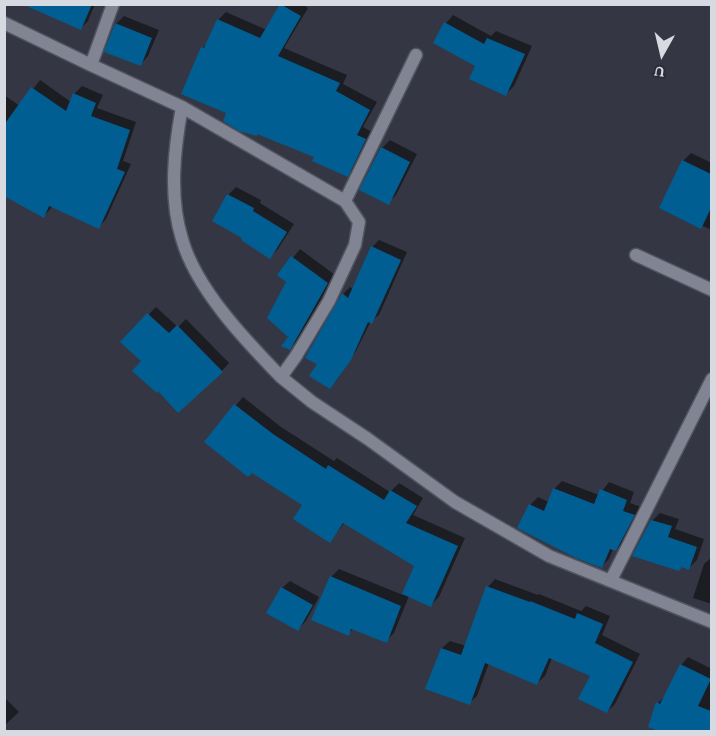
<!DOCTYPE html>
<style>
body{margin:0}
#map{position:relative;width:716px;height:736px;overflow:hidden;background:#343743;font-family:"Crimson Pro",serif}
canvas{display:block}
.frame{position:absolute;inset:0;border:6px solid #d8dae1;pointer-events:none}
.north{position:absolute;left:632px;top:24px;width:60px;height:60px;-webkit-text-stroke:4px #2a2d39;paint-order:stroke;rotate:188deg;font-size:16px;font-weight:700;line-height:24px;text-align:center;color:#d8dae1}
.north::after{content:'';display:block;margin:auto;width:21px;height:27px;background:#d8dae1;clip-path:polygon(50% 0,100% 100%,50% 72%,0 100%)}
</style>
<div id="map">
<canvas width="716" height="736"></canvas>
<div class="frame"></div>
<div class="north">U</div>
</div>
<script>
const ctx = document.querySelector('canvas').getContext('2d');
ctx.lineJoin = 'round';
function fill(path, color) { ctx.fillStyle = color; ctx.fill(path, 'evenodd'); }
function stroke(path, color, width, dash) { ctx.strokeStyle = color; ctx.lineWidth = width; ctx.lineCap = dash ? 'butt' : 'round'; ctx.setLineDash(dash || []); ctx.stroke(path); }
const shadow = new Path2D(`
 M27,4H95L88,21L81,28Z
 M282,4H302L308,8L284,48L347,75L343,84L377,102L363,127L372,132L355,168L347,175L316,156L228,112L203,48L209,41L218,20L226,12L267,30Z
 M453,15L491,36L496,31L532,46L514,86L506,94L477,65L446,23Z
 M124,16L159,30L148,56L141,64L116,24Z
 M40,80L71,102L74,94L82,86L103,95L97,108L136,122L123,161L131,164L106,219L99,227L53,206L44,216L4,194V95L20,106Z
 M390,140L417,154L396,195L388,203L382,148Z
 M691,153L712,163V230L661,208L683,161Z
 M236,187L261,200L260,203L294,224L278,249L270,257L244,237L214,221L228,195Z
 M379,240L407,252L379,315L371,321L356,351L337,380L330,387L319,363L343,294L350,287L353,289L372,247Z
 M300,249L335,275L297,341L290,348L288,281L279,275Z
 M156,307L178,327L186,319L229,363L222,371L143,360L122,341Z
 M243,397L281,427L334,461L337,458L390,492L399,483L423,498L413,515L465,538L439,597L431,605L409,596L394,633L386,641L354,628L348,634L313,619L332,576L339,569L403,595L416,565L345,522L330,541L304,505L206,441Z
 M562,481L599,495L609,482L634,492L630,503L641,507L624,542L616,550L613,549L609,559L601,567L530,505L538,497L549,502L554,489Z
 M660,513L679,519L675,529L704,539L697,560L689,568L652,521Z
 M712,557V604L693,598L704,564Z
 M495,579L538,595L539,594L581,611L586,606L610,616L602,635L640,654L615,704L607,712L592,675L552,658L545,676L537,683L489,663L477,696L469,703L442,648L450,641L466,646L488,587Z
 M290,581L319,597L306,621L298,629L282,588Z
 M688,657L712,669V732H664L658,703L665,696L681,665Z
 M4,697L19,712L4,726Z`);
const building = new Path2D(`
 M22,4H92L81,30Z
 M280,4L301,16L278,56L340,83L336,91L370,110L357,135L366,139L348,177L312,161L314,157L257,134V136L239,131L223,121L226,113L181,94L201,47L204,48L217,19L260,38Z
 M444,22L484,44L487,38L525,54L506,96L469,79L475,66L433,43Z
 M115,23L152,38L141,66L104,52Z
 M31,87L66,111L73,93L96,103L91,116L130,130L117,169L125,172L99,229L49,206L44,218L4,196V125Z
 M381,147L410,162L389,205L359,190Z
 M682,160L711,174V208L701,229L659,208Z
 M227,194L254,208L253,211L287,232L270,259L241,240L242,238L212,221Z
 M371,246L401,260L372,324L368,322L351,360L330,389L309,376L317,364L305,358L342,293L348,298Z
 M291,256L328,283L290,350L281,346L288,337L267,318L286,282L277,275Z
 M147,313L169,333L177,325L223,372L178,413L158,391L157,393L132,371L141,361L120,342Z
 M234,404L273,434L326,469L328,465L384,500L390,490L417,506L406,523L458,546L431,607L402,594L414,566L343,523L330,543L293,519L302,505L252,473L248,477L204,442Z
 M553,488L594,504L600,489L627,500L623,511L635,515L616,551L610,549L602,568L576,558L517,528L529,504L544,511Z
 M651,520L672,526L668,537L697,547L689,570L682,567L679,571L632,556Z
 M330,576L401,606L387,643L351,629L349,636L311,620Z
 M486,586L530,602V601L575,619L577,613L603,624L595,643L633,662L607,713L578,699L590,676L549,658L537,685L485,663L470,705L425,689L441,648L461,655Z
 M281,587L313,605L298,631L266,613Z
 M680,664L711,679L698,706L711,711V732H661L648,727L656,702L660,704Z`);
const minor = new Path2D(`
 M4,23L91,65L182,107L345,201L359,222L355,245L329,301L296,356L281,377L312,402L368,439L455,502L549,556L712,622
 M91,65L113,4
 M182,107C174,150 169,197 182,239C196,289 246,341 281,377
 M345,201L416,55
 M636,255L712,290
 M611,580L712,379`);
fill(shadow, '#0007');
fill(building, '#005e93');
stroke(minor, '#51535d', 15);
stroke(minor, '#818593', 12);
</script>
